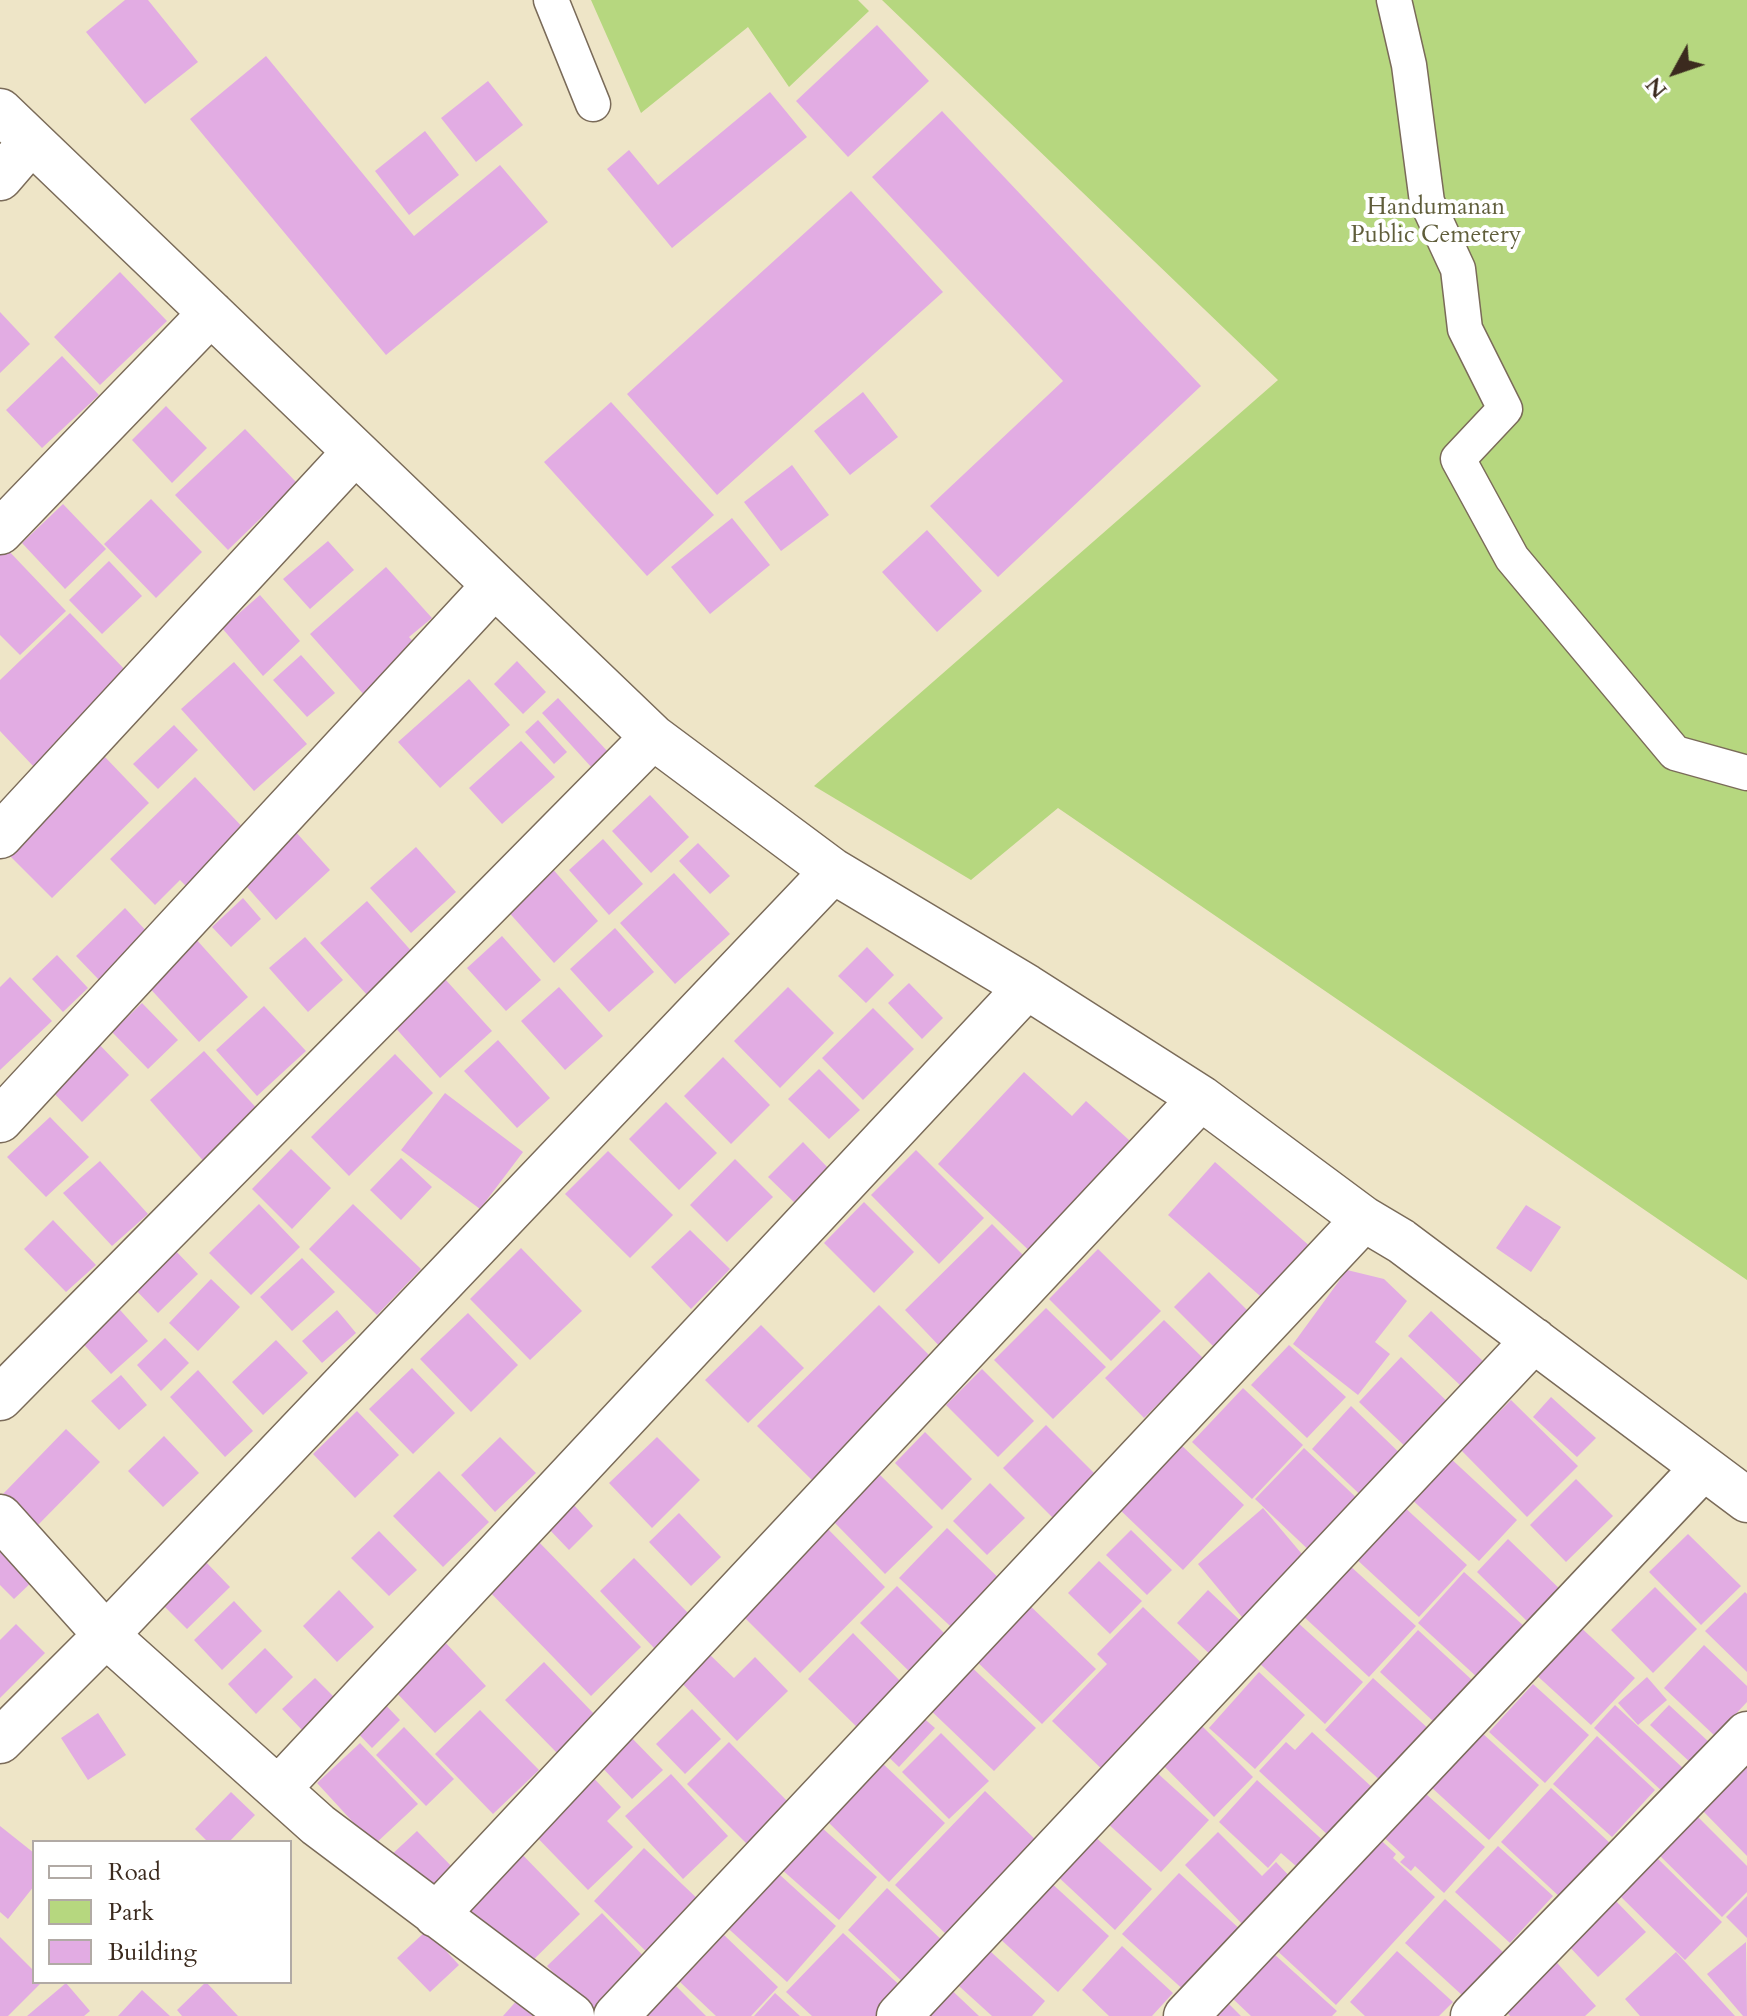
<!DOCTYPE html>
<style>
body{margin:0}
#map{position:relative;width:1747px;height:2016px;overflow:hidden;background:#eee5c7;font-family:Cardo,serif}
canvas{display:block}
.legend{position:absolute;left:32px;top:1840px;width:260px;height:144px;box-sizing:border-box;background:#fff;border:2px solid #b1aaa5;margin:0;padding:10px 14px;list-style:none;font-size:24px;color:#3b2a1e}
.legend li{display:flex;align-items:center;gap:16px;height:40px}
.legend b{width:40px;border:2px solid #b1aaa5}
.north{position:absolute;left:1635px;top:32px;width:80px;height:80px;-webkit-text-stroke:6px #fff;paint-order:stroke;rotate:230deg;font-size:22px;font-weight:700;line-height:32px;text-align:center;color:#3b2a1e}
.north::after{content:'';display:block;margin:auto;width:28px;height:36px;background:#3b2a1e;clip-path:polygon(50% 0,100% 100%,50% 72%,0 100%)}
</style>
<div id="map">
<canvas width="1747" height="2016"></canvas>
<ul class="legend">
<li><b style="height:10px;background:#fff"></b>Road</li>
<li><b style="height:22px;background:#b6d77f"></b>Park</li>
<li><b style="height:22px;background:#e2ace3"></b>Building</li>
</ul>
<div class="north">N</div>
</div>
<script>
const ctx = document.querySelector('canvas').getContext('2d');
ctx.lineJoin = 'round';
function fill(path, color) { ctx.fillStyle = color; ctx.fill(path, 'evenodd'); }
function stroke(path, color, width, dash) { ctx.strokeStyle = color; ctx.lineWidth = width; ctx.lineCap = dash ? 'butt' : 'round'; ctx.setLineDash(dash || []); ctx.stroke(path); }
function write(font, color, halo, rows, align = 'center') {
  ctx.font = font + ' Cardo,serif'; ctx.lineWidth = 8; ctx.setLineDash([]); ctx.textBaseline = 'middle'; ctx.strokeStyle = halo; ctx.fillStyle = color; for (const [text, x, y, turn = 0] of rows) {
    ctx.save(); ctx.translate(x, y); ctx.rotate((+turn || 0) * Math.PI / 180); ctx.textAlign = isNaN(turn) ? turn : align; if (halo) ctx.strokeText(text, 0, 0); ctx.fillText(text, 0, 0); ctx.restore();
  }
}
const green = new Path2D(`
 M591,0H858L869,11L789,87L748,27L641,113Z
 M882,0H1747V1280L1058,808L971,880L814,786L1278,380Z`);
const building = new Path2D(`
 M125,0H148L198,62L145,104L86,32Z
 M877,25L929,81L848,157L796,101Z
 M266,56L414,236L500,165L548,222L386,355L190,119Z
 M488,81L523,125L476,162L441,118Z
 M770,92L807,137L672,248L607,169L629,150L658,185Z
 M942,111L1201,386L998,577L930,506L1063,381L872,177Z
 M425,131L459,175L409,215L375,171Z
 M851,191L943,292L717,495L627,394Z
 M120,272L167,321L100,385L54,337Z
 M0,312L30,344L0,373Z
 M62,356L99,395L42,448L6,410Z
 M863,392L898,437L850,475L814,431Z
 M611,402L714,515L647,576L544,462Z
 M166,406L207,448L172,483L132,440Z
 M245,429L297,483L228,550L175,495Z
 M792,465L829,515L781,551L744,502Z
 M151,499L202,552L156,598L104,544Z
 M63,504L106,549L65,589L22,543Z
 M732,518L770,565L710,614L671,567Z
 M927,530L982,591L937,632L882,572Z
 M328,541L354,570L310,609L283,579Z
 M5,547L66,611L20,655L0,635V552Z
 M109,561L142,596L102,634L69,600Z
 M386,567L432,618L409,637L419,648L365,696L310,634Z
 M260,595L300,641L263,676L222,628Z
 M70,613L130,675L34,767L0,731V680Z
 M301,655L335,693L307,717L273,680Z
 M517,661L546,692L523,714L494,684Z
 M234,662L307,744L254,791L181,709Z
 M469,679L510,725L440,788L398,742Z
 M558,698L609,753L593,769L542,713Z
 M538,720L567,752L554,764L525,732Z
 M174,725L198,750L158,789L133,764Z
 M521,741L555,777L502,824L469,788Z
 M105,757L149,803L52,898L6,852Z
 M195,777L249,834L191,891L180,880L155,905L110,859Z
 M650,795L689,837L651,873L612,831Z
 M294,830L330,870L276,920L240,879Z
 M603,839L643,884L609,915L569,870Z
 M698,843L730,876L710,894L679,861Z
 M416,847L456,892L411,933L370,888Z
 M551,867L598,921L554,963L505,908Z
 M674,873L730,934L675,984L620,923Z
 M243,898L261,919L231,947L212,927Z
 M367,901L414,954L368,996L320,943Z
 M125,908L149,934L100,981L76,956Z
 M615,928L654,972L609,1012L570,969Z
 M502,936L541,980L506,1011L467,968Z
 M305,937L343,980L308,1012L269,968Z
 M195,938L248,997L199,1042L146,984Z
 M867,947L894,975L866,1003L838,976Z
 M57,955L88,988L63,1012L32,979Z
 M10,977L52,1021L0,1070V987Z
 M445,979L492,1031L440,1078L393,1025Z
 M909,983L943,1018L922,1039L888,1003Z
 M559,987L603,1036L565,1070L521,1021Z
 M788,987L834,1033L780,1088L734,1041Z
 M142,1003L178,1040L148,1069L112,1032Z
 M264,1006L306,1051L257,1096L216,1050Z
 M873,1008L914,1049L863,1100L822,1058Z
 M88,1033L129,1075L82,1122L39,1078Z
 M498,1040L550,1098L517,1128L464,1071Z
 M204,1051L261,1113L206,1164L150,1100Z
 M395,1054L433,1093L349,1176L311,1137Z
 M723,1057L770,1105L731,1144L684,1096Z
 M819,1069L860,1110L829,1139L788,1099Z
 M1024,1072L1072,1116L1086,1101L1140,1150L1039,1260L938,1164Z
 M445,1093L523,1152L480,1209L401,1150Z
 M666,1102L717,1153L679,1190L629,1139Z
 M50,1117L89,1157L46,1197L7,1157Z
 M803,1142L831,1171L797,1205L768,1177Z
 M291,1149L331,1188L292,1229L252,1189Z
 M916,1150L984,1218L939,1264L871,1195Z
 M608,1151L673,1215L630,1258L565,1194Z
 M401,1158L432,1187L401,1220L370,1190Z
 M735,1159L773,1197L727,1242L690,1205Z
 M100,1161L148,1214L112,1246L63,1193Z
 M1215,1162L1313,1249L1267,1302L1168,1215Z
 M864,1202L914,1252L874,1293L824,1243Z
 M259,1204L300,1247L251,1295L209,1253Z
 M353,1204L421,1269L377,1315L309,1249Z
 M1526,1205L1561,1227L1531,1272L1496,1248Z
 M53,1220L96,1265L66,1292L24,1249Z
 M992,1224L1031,1263L944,1351L905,1310Z
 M690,1230L730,1269L691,1309L651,1267Z
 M170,1245L198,1274L158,1313L131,1285Z
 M521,1248L582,1311L530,1360L470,1299Z
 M1098,1249L1161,1311L1111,1361L1049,1299Z
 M302,1258L335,1292L292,1331L260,1297Z
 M1347,1270L1384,1279L1407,1301L1375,1342L1390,1354L1358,1395L1293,1344Z
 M1209,1272L1252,1315L1217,1350L1174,1307Z
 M211,1279L240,1307L198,1351L169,1323Z
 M112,1301L148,1341L111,1374L75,1335Z
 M879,1305L936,1362L815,1483L757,1426Z
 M1046,1308L1106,1367L1053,1419L994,1360Z
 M337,1310L356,1333L322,1363L302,1341Z
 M1431,1311L1484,1362L1461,1386L1408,1336Z
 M468,1313L518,1365L471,1412L420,1359Z
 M1164,1320L1204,1359L1144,1418L1105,1378Z
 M761,1325L804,1368L748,1423L705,1380Z
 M165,1338L189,1363L161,1391L137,1365Z
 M276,1340L308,1373L263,1415L232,1382Z
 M1289,1345L1346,1397L1307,1438L1251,1385Z
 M1401,1357L1455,1409L1412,1453L1359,1402Z
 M412,1368L455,1413L413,1454L369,1409Z
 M982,1369L1034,1421L998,1457L946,1405Z
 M198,1370L253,1431L225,1457L170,1397Z
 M121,1375L147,1405L119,1430L91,1401Z
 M1243,1388L1303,1445L1252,1499L1192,1442Z
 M1551,1397L1596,1438L1577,1457L1533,1417Z
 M1511,1400L1578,1466L1527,1517L1461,1450Z
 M1351,1406L1410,1463L1370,1504L1312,1449Z
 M357,1411L399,1455L355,1498L313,1454Z
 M1046,1425L1105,1484L1062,1527L1003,1468Z
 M66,1429L100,1462L36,1527L3,1494Z
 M925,1432L972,1479L942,1510L895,1463Z
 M164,1436L199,1473L163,1507L128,1471Z
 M500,1437L536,1473L495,1512L461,1475Z
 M657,1437L700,1480L652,1528L609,1483Z
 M1178,1442L1244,1505L1183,1570L1117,1507Z
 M1304,1448L1364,1505L1315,1556L1255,1499Z
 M1447,1455L1517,1520L1479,1561L1409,1497Z
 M439,1471L489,1522L443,1567L393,1516Z
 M880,1475L933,1527L885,1574L834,1522Z
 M1576,1479L1613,1516L1566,1562L1530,1525Z
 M990,1483L1025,1518L987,1555L953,1521Z
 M573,1504L593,1526L569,1550L548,1528Z
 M1401,1504L1467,1565L1419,1617L1353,1556Z
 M1263,1508L1312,1566L1246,1622L1198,1564Z
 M679,1513L721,1557L691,1586L649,1542Z
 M823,1524L885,1587L800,1673L737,1610Z
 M947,1528L1010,1589L964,1639L899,1578Z
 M1131,1530L1172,1570L1147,1595L1106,1555Z
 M379,1531L417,1570L389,1596L351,1558Z
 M1688,1534L1741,1586L1701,1625L1649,1572Z
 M535,1538L641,1647L591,1696L485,1587Z
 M1508,1539L1564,1593L1532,1626L1477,1572Z
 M5,1548L36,1578L14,1599L0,1585V1553Z
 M634,1558L688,1613L654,1648L600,1591Z
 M203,1559L230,1587L187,1629L160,1602Z
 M1099,1561L1142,1601L1110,1634L1068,1593Z
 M1348,1564L1416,1626L1369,1677L1302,1615Z
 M1464,1572L1525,1627L1478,1678L1418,1623Z
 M897,1586L954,1643L917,1679L860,1623Z
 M1655,1587L1697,1629L1653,1673L1611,1630Z
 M339,1590L374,1627L337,1662L303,1626Z
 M1208,1590L1248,1628L1216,1660L1177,1623Z
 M1745,1592L1747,1594V1672L1705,1631Z
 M1023,1599L1096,1669L1042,1724L970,1655Z
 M234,1601L262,1631L222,1670L194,1640Z
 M1143,1607L1210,1671L1109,1776L1052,1721L1107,1664L1097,1654Z
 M1296,1621L1363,1682L1325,1724L1258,1662Z
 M1576,1623L1635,1678L1591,1725L1532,1671Z
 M16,1624L45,1653L0,1698V1640Z
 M1418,1630L1472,1680L1433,1721L1380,1672Z
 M853,1633L907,1688L863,1733L808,1679Z
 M444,1641L486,1686L435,1733L392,1688Z
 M1704,1645L1747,1686V1702L1715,1736L1664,1688Z
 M265,1648L293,1677L256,1714L228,1684Z
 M708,1653L734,1678L755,1657L788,1691L737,1741L679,1680Z
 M964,1660L1036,1728L994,1771L923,1703Z
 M544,1662L598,1718L559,1755L505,1700Z
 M1259,1672L1305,1715L1255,1769L1209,1728Z
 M1647,1677L1667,1700L1638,1725L1618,1703Z
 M315,1678L336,1699L303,1731L282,1709Z
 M1373,1678L1432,1732L1384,1784L1325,1730Z
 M1533,1684L1589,1735L1545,1783L1489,1732Z
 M378,1697L400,1720L372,1748L350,1725Z
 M1615,1705L1685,1770L1664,1793L1594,1728Z
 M1669,1705L1710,1743L1692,1764L1650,1725Z
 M912,1708L935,1728L899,1767L877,1746Z
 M692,1709L721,1739L685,1774L656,1744Z
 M480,1710L539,1770L493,1814L435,1754Z
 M98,1713L126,1755L88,1780L61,1738Z
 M1195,1719L1253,1777L1214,1817L1156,1758Z
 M404,1727L454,1779L426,1806L376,1755Z
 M626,1732L663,1770L632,1799L596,1761Z
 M1312,1732L1374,1789L1330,1837L1259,1771L1286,1742L1295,1750Z
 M1481,1732L1539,1785L1489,1840L1431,1787Z
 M941,1733L989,1781L949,1819L902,1772Z
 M1597,1736L1655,1790L1612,1837L1553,1784Z
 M729,1742L791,1805L749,1846L687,1784Z
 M360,1743L418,1804L374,1845L317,1783Z
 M878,1759L945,1823L889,1882L823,1817Z
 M1747,1766V1856L1702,1810Z
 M1154,1770L1209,1820L1161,1872L1106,1822Z
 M587,1771L621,1807L607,1821L633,1847L588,1890L528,1828Z
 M671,1774L728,1836L683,1879L625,1816Z
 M1257,1780L1329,1846L1304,1873L1281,1853L1268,1868L1219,1822Z
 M1416,1785L1485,1847L1444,1893L1415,1866L1411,1871L1400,1862L1405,1857L1376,1830Z
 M1551,1788L1612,1845L1562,1899L1501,1842Z
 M985,1791L1039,1843L949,1937L895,1885Z
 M231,1792L255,1815L229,1842H208L195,1829Z
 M1690,1809L1747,1866V1892L1722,1917L1652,1848Z
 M811,1818L877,1877L839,1920L772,1861Z
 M0,1826L34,1853V1886L8,1919L0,1912Z
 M417,1831L458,1873L430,1901L388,1858Z
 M1218,1832L1262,1876L1276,1862L1294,1881L1246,1928L1185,1865Z
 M1091,1833L1152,1889L1115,1930L1054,1873Z
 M1373,1833L1396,1854L1393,1858L1435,1897L1336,2005L1271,1945Z
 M1498,1846L1553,1896L1510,1943L1455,1892Z
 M515,1847L580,1914L524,1969L457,1902Z
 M644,1848L702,1903L651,1956L594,1901Z
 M1654,1855L1722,1922L1685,1960L1617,1893Z
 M769,1865L836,1926L787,1982L720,1921Z
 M1179,1873L1243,1932L1187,1993L1122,1934Z
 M1048,1880L1109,1936L1058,1992L997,1936Z
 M887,1888L947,1945L907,1986L848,1930Z
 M1747,1896V1938L1726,1917Z
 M1612,1897L1646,1932L1598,1977L1565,1942Z
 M1445,1899L1503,1952L1463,1996L1405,1943Z
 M602,1913L652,1965L595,2016L547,1966Z
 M427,1930L459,1965L430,1992L397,1958Z
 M843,1933L906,1991L882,2016H812L786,1992Z
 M724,1935L778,1987L751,2016H716L680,1982Z
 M0,1937L34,1971V1982H42L8,2016H0Z
 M980,1942L1045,2001L1032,2016H992L949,1977Z
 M1746,1942L1747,2016H1743L1707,1974Z
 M1122,1946L1173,1993L1152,2016H1109L1082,1990Z
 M1397,1951L1453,2002L1439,2016H1365L1350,2002Z
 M1676,1952L1735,2016H1640L1625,1999Z
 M1274,1954L1337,2011L1332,2016H1251L1232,1998Z
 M1549,1954L1596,2006L1585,2016H1510L1497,2001Z
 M670,1980L706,2016H635Z
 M941,1980L979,2016H908Z
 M206,1982L238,2016H182L177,2010Z
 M66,1983L90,2011L84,2016H27Z
 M142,1990L170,2016H118Z
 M775,1993L800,2016H754Z
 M519,1998L539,2016H503Z
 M1229,2004L1241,2016H1216Z`);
const service = new Path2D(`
 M551,0L593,104
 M1394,0L1409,65L1427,202L1458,269L1465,329L1505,409L1458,459L1512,558L1675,753L1747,773`);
const minor = new Path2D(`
 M0,111L653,737L833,871L1027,987L1201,1098L1364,1219L1401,1241L1747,1500
 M0,178L31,142
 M0,532L211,313
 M0,836L355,452
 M0,1120L494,586
 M0,1398L653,737
 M0,1517L106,1635L318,1825L572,2016
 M0,1741L106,1635L833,871
 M278,1789L1027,987
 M436,1915L1201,1098
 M616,2016L1364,1219
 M899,2016L1534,1340
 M1186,2016L1703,1468
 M1473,2016L1747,1734`);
const parkNames = [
 ["Handumanan",1436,208],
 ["Public Cemetery",1436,236]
];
fill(green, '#b6d77f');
fill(building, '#e2ace3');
stroke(service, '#7a6b59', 37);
stroke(minor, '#7a6b59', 47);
stroke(service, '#fff', 34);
stroke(minor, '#fff', 44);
write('24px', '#605e3b', '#fff', parkNames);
</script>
